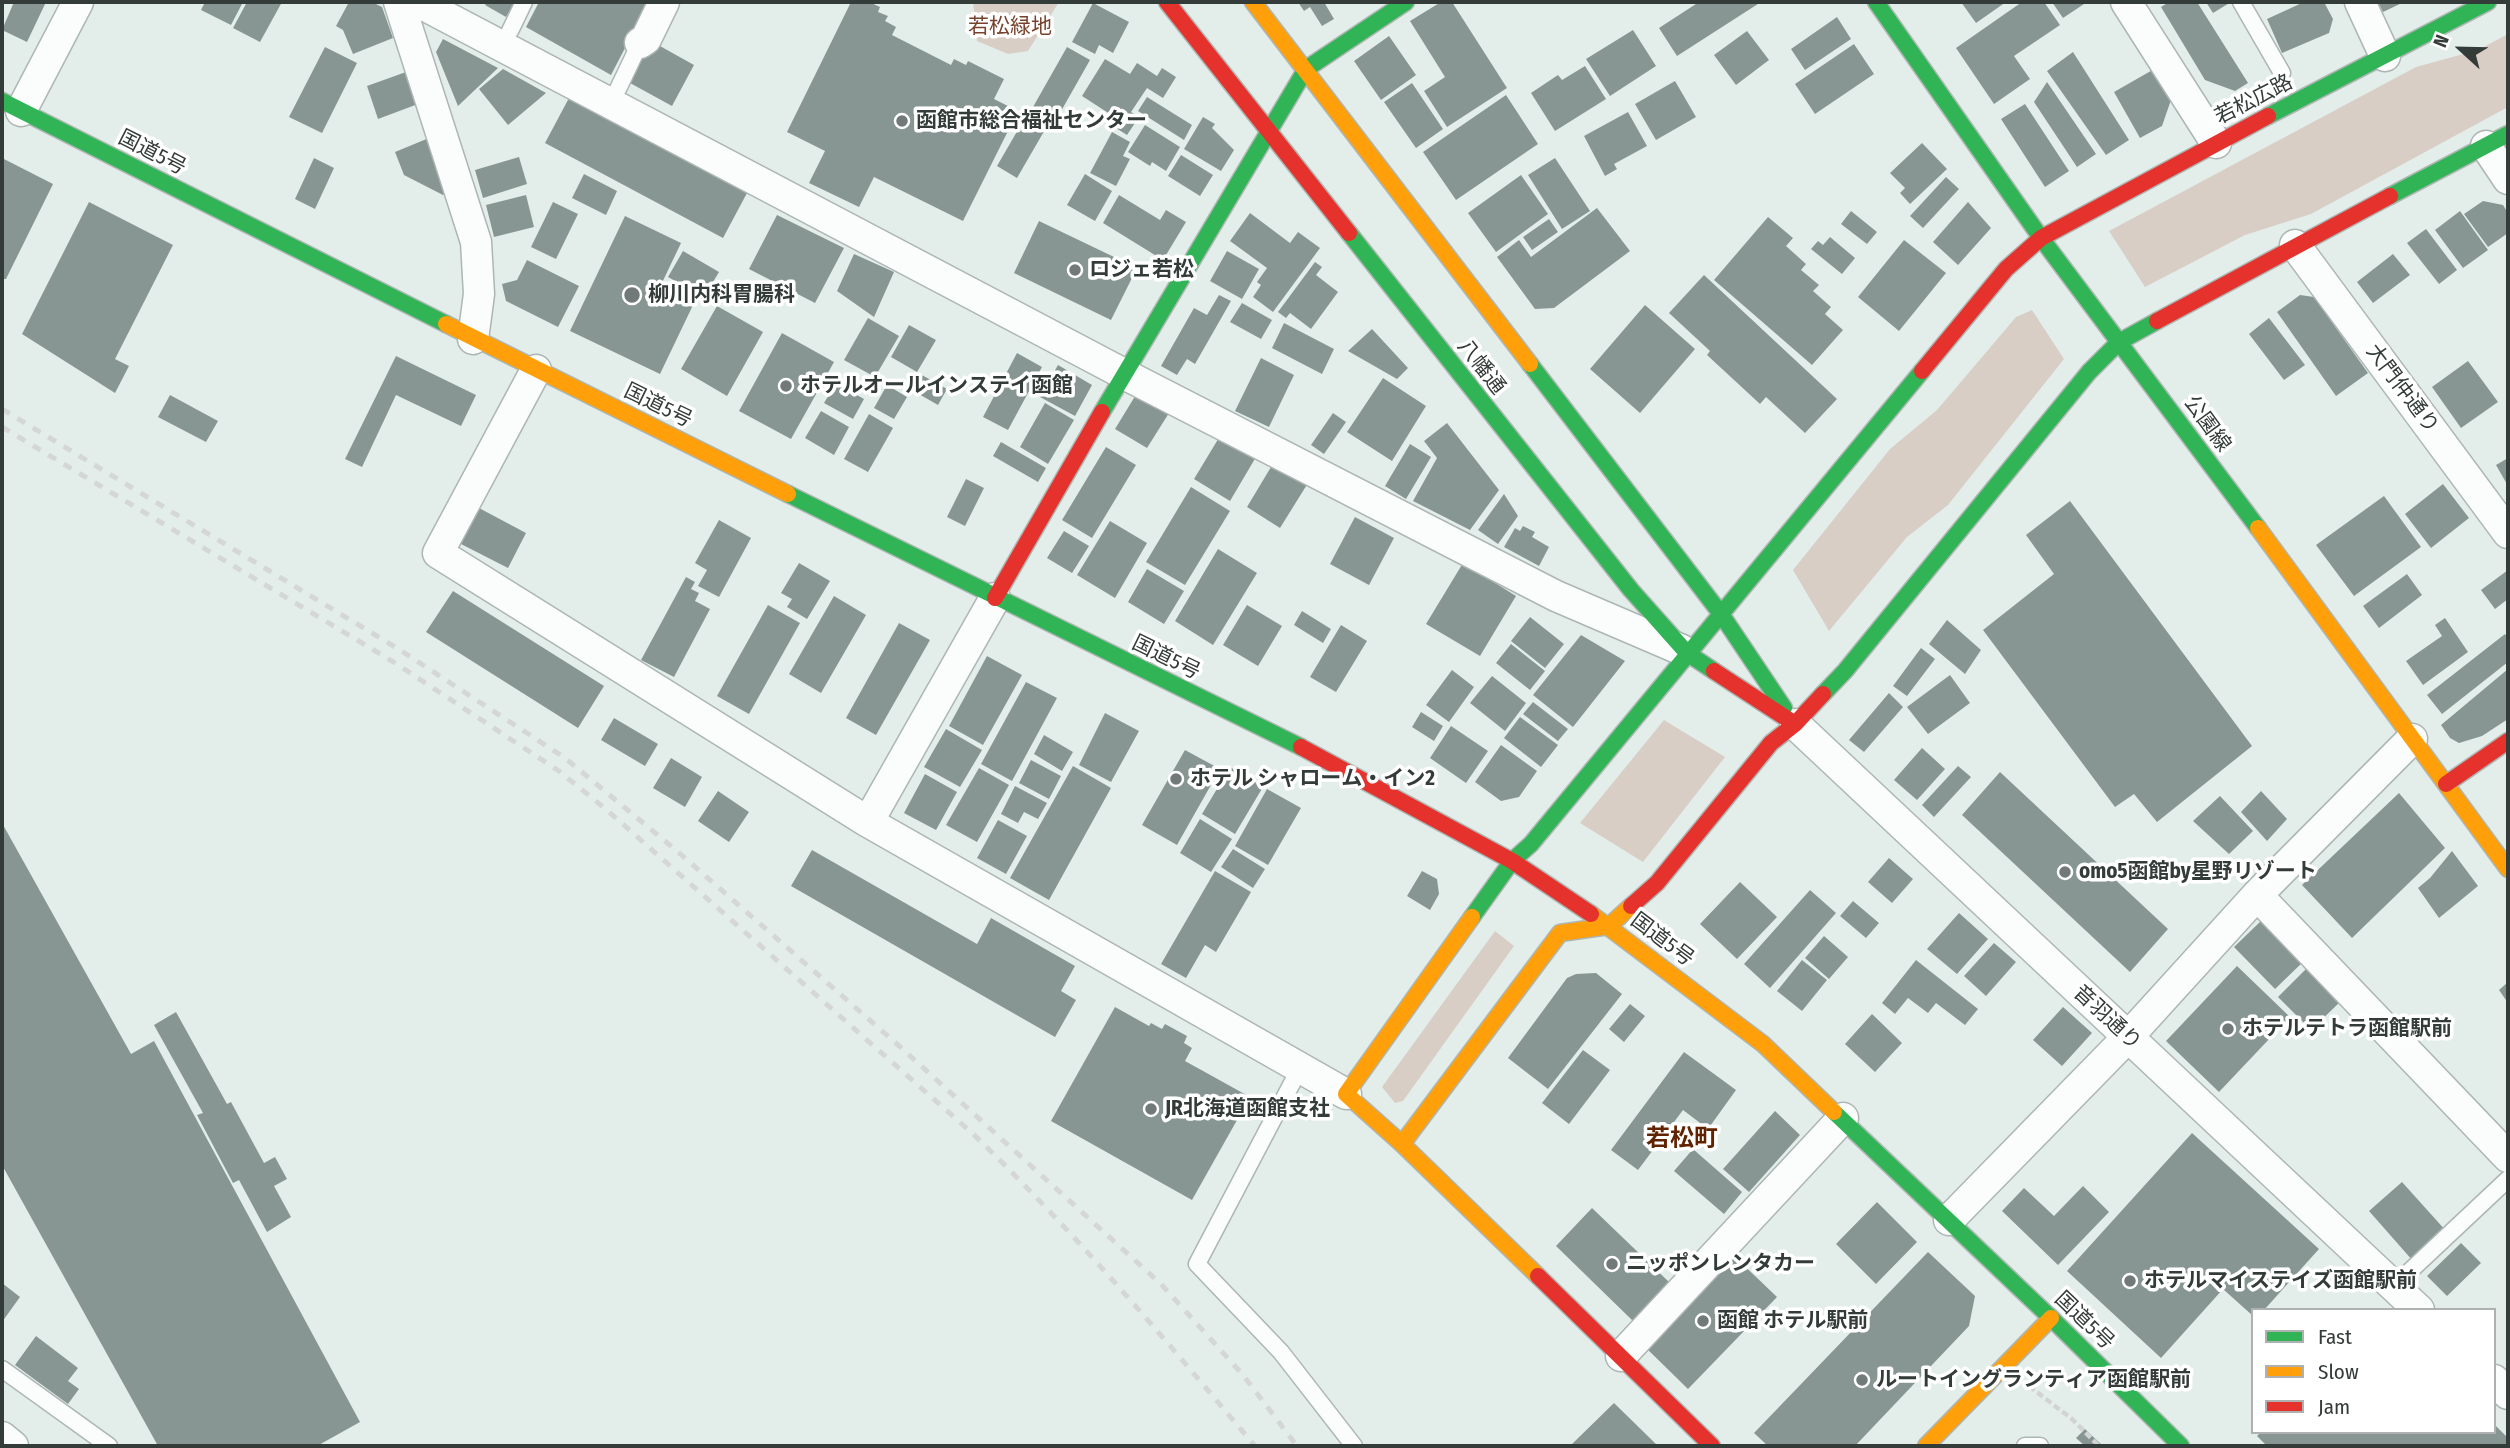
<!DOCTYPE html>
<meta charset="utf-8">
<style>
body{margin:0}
#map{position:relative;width:2510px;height:1448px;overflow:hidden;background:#e3eeeb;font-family:"Fira Sans Condensed",sans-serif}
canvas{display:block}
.frame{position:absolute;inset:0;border:4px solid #343c3a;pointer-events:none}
.legend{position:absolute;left:2251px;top:1308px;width:245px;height:126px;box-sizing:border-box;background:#fff;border:2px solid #aeb1b0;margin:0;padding:9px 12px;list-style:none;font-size:21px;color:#343c3a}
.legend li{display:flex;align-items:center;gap:14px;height:35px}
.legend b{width:35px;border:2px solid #aeb1b0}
.north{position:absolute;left:2426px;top:14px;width:70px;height:70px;-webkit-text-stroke:5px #fff;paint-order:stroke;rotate:292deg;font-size:19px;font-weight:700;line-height:28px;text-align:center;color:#343c3a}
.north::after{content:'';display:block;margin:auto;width:24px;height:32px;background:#343c3a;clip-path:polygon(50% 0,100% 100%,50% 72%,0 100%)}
</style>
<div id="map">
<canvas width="2510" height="1448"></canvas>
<div class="frame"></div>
<ul class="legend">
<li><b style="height:9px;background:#30b455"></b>Fast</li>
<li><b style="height:9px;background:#ff9f0a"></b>Slow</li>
<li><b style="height:9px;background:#e5322d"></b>Jam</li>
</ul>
<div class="north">N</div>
</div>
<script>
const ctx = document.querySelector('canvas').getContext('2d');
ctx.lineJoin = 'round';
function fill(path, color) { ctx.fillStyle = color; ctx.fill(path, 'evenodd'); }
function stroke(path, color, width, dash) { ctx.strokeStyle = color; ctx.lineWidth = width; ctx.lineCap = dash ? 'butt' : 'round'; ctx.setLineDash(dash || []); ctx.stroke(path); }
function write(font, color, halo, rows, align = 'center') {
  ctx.font = font + ' "Fira Sans Condensed","Noto Sans JP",sans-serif'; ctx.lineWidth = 7; ctx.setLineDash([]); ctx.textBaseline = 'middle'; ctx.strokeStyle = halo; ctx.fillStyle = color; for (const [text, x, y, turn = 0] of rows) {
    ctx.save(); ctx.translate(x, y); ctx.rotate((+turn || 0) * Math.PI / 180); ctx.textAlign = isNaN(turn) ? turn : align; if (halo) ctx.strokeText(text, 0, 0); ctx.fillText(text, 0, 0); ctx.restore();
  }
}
const green = new Path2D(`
 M973,2H1059L1028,51L1008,54L977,41Z
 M2508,34V107L2311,214L2245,235L2145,287L2109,231L2416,67L2478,50Z
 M2032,310L2064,359L1948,505L1907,537L1829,631L1793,570L1890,449L1937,410L2016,317Z
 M1664,720L1725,757L1643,862L1580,823Z
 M1495,931L1514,946L1403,1101L1395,1103L1382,1087Z`);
const building = new Path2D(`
 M14,2H46L27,42L2,30Z
 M205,2H243L231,25L201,10Z
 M247,2H282L260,42L233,28Z
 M349,2H372L382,7L393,38L353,54L343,30L336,26Z
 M487,2H515L506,17L485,5Z
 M539,2H649L611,75L526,27Z
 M851,2H869L880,7L878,12L888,16L885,21L896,27L892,35L951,65L954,59L966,65L968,61L1004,79L994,99L1018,111L963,221L874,177L859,207L809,183L825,151L787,132Z
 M1298,2H1324L1334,19L1322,26L1310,7L1304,11Z
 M1441,2H1452L1507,88L1447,127L1424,91L1445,77L1410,21Z
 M1699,2H1761L1677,56L1659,28Z
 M1961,2H2006L1976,23Z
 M2022,2H2044L2060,25L2014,56L2030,79L1994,104L1956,48Z
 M2052,2H2087L2063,18Z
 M2169,2H2197L2248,83L2235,91L2205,80L2161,7Z
 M2206,2H2231L2213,13Z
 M2304,2H2324L2333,19L2329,33L2282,53L2267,19Z
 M2378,2H2404L2383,12Z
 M1093,3L1129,22L1113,53L1099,45L1095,54L1072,42Z
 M1837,17L1851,39L1805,70L1791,49Z
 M1633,30L1656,66L1610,96L1586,59Z
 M1747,31L1769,60L1736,85L1714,55Z
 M1389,36L1416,75L1381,100L1354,61Z
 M443,39L498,68L458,106L436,52Z
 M651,41L694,65L672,106L630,83Z
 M1854,44L1874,74L1815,114L1795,84Z
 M325,47L357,63L322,133L289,117Z
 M1067,47L1090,60L1056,120L1033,107Z
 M2073,52L2129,140L2106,155L2047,71Z
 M1105,59L1130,74L1137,63L1157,76L1162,68L1176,77L1163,98L1147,88L1131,112L1139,117L1127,135L1108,123L1113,116L1082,96Z
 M1585,66L1606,99L1555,131L1531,93L1558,75L1562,80Z
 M2156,68L2172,97L2162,126L2140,138L2114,92Z
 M503,69L546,93L508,125L479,89Z
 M406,72L418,104L378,119L367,86Z
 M1675,81L1696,117L1656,140L1635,104Z
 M2047,82L2096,154L2077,167L2034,102Z
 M1412,83L1443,129L1416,148L1384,102Z
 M1506,95L1538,144L1456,200L1423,152Z
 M1147,97L1192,125L1184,140L1138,111Z
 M569,98L747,193L723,238L545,143Z
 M2025,104L2069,171L2045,187L2001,119Z
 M1030,109L1050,121L1017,178L997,166Z
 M1628,112L1647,146L1614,164L1617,169L1605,176L1584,136Z
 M1203,117L1215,124L1212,128L1234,150L1221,171L1184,149Z
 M1145,125L1180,147L1166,171L1152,162L1150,166L1128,152Z
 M1112,132L1130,142L1123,156L1130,159L1116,186L1090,173Z
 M429,138L451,191L443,195L404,175L395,152Z
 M1922,143L1947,169L1910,204L1900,193L1905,188L1890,173Z
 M1181,155L1213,175L1200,196L1168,176Z
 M519,157L527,184L483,198L475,170Z
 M2,158L53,184L6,279H2Z
 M314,158L334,168L315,209L295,199Z
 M1555,158L1590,211L1562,229L1528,175Z
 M584,174L617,191L606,215L572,198Z
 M1085,174L1112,191L1095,221L1067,205Z
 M1521,175L1548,214L1496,252L1468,213Z
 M1946,177L1959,189L1923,228L1910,216Z
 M526,195L534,227L494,237L486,205Z
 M1119,195L1160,220L1166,210L1186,222L1163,260L1103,223Z
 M2483,201L2503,205L2508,213V233L2488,247L2464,214Z
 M89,202L173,245L115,359L129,366L115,393L22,334Z
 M553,202L578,214L556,259L531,247Z
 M1968,202L1991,228L1958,265L1933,242Z
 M1597,208L1630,251L1554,308L1535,309L1497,257L1519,240L1531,257Z
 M1851,211L1877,232L1867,244L1841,224Z
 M2460,211L2488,250L2463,268L2435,230Z
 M1250,213L1290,243L1298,232L1320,248L1273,312L1253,297L1261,285L1257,282L1267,268L1230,241Z
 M777,215L844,248L815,303L749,269Z
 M625,216L681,243L660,287L694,303L660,374L570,331Z
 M1768,217L1793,238L1786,246L1806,264L1801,270L1819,285L1813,291L1831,307L1825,314L1843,330L1812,365L1714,280Z
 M1549,219L1558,232L1532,250L1523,237Z
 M1039,221L1137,268L1111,320L1014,273Z
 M2426,229L2457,270L2439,284L2407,243Z
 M1830,237L1855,258L1842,274L1811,249L1818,241L1823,245Z
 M1904,240L1946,273L1899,331L1858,297Z
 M683,251L719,272L704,297L668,277Z
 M1227,251L1259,269L1242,299L1210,281Z
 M854,254L894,272L874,317L837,291Z
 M2393,254L2410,275L2373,303L2357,282Z
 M527,260L579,286L558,327L506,301L502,284L517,280Z
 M1315,262L1322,267L1316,275L1338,292L1311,329L1290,313L1286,318L1278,312Z
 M1704,275L1837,399L1805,433L1766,397L1760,404L1707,355L1710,351L1669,313Z
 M1219,295L1231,301L1195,364L1187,359L1177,375L1161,366L1194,308L1207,315Z
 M2300,295L2314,297L2368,373L2336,396L2277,312Z
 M1242,303L1272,320L1261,339L1230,322Z
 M1645,305L1695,349L1640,413L1590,369Z
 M717,306L763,332L727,396L681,369Z
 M868,318L899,336L875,377L844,360Z
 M2269,318L2305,365L2284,380L2249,334Z
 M1284,323L1334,349L1322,374L1272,348Z
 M909,325L936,340L917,372L891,357Z
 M1372,329L1408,368L1397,379L1348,351Z
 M782,333L834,362L791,439L739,411Z
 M1017,353L1042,367L1008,430L983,417Z
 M396,356L476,395L461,426L396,395L362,467L345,459Z
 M1261,358L1294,375L1269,427L1235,411Z
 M2468,361L2498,402L2461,428L2432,387Z
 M1058,365L1092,385L1075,416L1040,397Z
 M920,374L947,389L938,405L910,389Z
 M1383,378L1426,406L1392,461L1347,432Z
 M836,383L864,399L853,419L824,403Z
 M887,385L907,397L894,419L874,408Z
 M1137,393L1169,413L1147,448L1115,429Z
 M170,395L218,421L206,442L158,417Z
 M1045,403L1074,420L1048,464L1020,447Z
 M821,411L849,427L834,455L805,438Z
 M1333,413L1346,422L1324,454L1311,445Z
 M869,414L893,428L868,472L844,459Z
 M1447,423L1499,490L1470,530L1413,501L1437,458L1424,441Z
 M1220,436L1256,457L1230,501L1194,479Z
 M1001,442L1046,468L1038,482L993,456Z
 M1410,444L1431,457L1406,499L1385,486Z
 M1106,447L1136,465L1092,538L1062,520Z
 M2508,458V486L2496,465Z
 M1274,462L1308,483L1280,528L1247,507Z
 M966,479L984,488L965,526L947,517Z
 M2443,484L2469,518L2431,548L2405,514Z
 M1191,487L1230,511L1185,585L1146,562Z
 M1504,494L1518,516L1498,544L1478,530Z
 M2384,496L2421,547L2354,596L2316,545Z
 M2070,501L2252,746L2157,822L2134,794L2115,807L1983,630L2054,574L2026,535Z
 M479,508L526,533L508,568L461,544Z
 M1355,517L1394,538L1369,585L1330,564Z
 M719,520L751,538L719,597L698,586L707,570L695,563Z
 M1110,521L1147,543L1115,598L1077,575Z
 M1523,526L1535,532L1532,537L1549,547L1539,566L1504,547L1515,528L1520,531Z
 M1064,531L1089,546L1072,573L1047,558Z
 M1218,549L1257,573L1213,645L1175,621Z
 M799,563L830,581L807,619L787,607L792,599L781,593Z
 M1463,563L1516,596L1480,656L1426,624Z
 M1147,569L1184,591L1164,624L1128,602Z
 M2508,570V599L2495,609L2481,590Z
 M2407,574L2422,595L2379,628L2363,606Z
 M686,577L695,582L691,589L699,593L695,601L710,609L674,677L641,660Z
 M453,591L604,686L578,728L426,632Z
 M834,596L866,615L821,693L789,674Z
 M768,605L800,623L749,714L717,696Z
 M1247,605L1282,626L1258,666L1223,645Z
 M1302,611L1331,629L1323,643L1294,625Z
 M1530,617L1564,644L1545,668L1511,641Z
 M2445,618L2468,652L2423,685L2406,661L2442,636L2435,625Z
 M1947,620L1981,650L1965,674L1929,644Z
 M899,623L930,640L876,735L846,718Z
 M1341,625L1367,641L1336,692L1310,677Z
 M2505,634L2508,639V662L2442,714L2427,695Z
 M1581,635L1625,661L1573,727L1533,695Z
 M1511,644L1545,671L1530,690L1496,663Z
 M1921,648L1935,659L1907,696L1893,686Z
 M987,656L1022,675L983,745L949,726Z
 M2508,669V719L2482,736L2459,743L2450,738L2441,725Z
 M1452,670L1474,687L1449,722L1426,705Z
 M1950,675L1970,703L1928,734L1907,707Z
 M1492,676L1526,703L1505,731L1470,703Z
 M1026,682L1057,698L1012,781L981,764Z
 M1889,693L1903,707L1864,752L1849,740Z
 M1533,702L1568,729L1558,741L1523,714Z
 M1421,712L1443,726L1434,741L1412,727Z
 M1105,713L1139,731L1111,782L1079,765Z
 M1520,717L1558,745L1541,767L1504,738Z
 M614,718L658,744L645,766L601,740Z
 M1451,726L1488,751L1466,783L1430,758Z
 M946,729L982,750L960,787L924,767Z
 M1044,735L1073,752L1062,771L1034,754Z
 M1501,745L1537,771L1519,797L1501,801L1475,782Z
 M1922,748L1945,769L1917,800L1894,780Z
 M1185,750L1220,769L1177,845L1142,825Z
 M671,758L702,777L685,807L653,788Z
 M1031,760L1061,776L1049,799L1019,783Z
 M1073,766L1111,788L1049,900L1010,878Z
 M1958,766L1971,777L1934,817L1922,805Z
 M1230,767L1263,787L1235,834L1202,814Z
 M979,768L1009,785L977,842L946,825Z
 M2000,772L2168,929L2130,972L1962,815Z
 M925,774L957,792L936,830L904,813Z
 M1015,786L1047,803L1038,819L1024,812L1018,823L1001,814Z
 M1267,789L1301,808L1268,865L1235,846Z
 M718,791L749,812L729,842L698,821Z
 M2261,791L2287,819L2267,841L2241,812Z
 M2399,793L2445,848L2352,938L2302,885Z
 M2220,796L2253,831L2229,854L2193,821Z
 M1200,819L1232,839L1211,872L1180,853Z
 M998,820L1027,836L1006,874L977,858Z
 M2,823L131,1054L154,1041L360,1422L317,1446H158L2,1165Z
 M1233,849L1265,869L1253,888L1221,867Z
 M812,850L977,944L991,918L1075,966L1061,991L1076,1000L1055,1037L791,886Z
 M2452,851L2478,886L2439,918L2418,888L2430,878Z
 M1889,858L1913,879L1892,903L1868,882Z
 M1215,871L1251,892L1216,952L1205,945L1186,978L1161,964Z
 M1422,871L1437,879L1439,894L1430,910L1407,896Z
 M1740,882L1777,917L1737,959L1700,924Z
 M1810,890L1836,913L1770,988L1744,964Z
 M1853,901L1879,923L1866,938L1840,916Z
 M1959,913L1988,939L1957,974L1927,949Z
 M2263,919L2304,961L2275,989L2234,947Z
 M1824,936L1848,957L1829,979L1805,958Z
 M1994,943L2016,962L1986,996L1964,976Z
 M1802,960L1827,980L1802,1011L1777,991Z
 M1916,960L1978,1009L1965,1025L1936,1003L1928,1013L1908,998L1895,1014L1882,1003Z
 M2237,966L2290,1017L2219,1092L2166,1041Z
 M2309,966L2342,1000L2311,1030L2278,997Z
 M1596,973L1622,994L1548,1089L1508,1058L1567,978L1576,974Z
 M2508,982V1003L2499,990Z
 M1630,1004L1645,1016L1624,1042L1609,1029Z
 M1115,1007L1149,1026L1151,1023L1162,1029L1165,1024L1187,1036L1184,1043L1192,1048L1185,1061L1250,1097L1192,1200L1051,1121Z
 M2063,1007L2092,1033L2062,1066L2033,1040Z
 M176,1012L227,1104L231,1102L264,1163L275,1157L287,1179L274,1186L291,1217L267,1232L239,1180L233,1183L197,1115L203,1113L154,1025Z
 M1872,1014L1902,1043L1875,1072L1845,1044Z
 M1583,1050L1610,1070L1569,1124L1542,1103Z
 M1684,1052L1736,1090L1708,1129L1683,1110L1638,1170L1611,1150Z
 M1775,1111L1800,1135L1749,1192L1723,1169Z
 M2192,1133L2319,1249L2264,1310H2253V1316L2223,1289L2161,1358L2067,1271Z
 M1693,1149L1742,1192L1724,1214L1674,1171Z
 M2402,1182L2447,1232L2413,1261L2369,1211Z
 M2083,1186L2109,1212L2058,1265L2002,1211L2024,1188L2054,1216Z
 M1877,1202L1917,1242L1876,1284L1836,1244Z
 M1592,1208L1669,1282L1633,1321L1556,1246Z
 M2461,1243L2481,1263L2447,1296L2427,1276Z
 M1928,1252L1975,1296L1969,1326L1855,1446H1768L1754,1433Z
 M1731,1253L1777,1297L1688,1389L1643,1345Z
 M2,1283L20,1297L2,1322Z
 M36,1336L78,1368L68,1381L79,1389L68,1404L15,1365Z
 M1614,1403L1658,1446H1570Z
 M2494,1424L2508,1438V1442L2504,1446H2267L2257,1436L2261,1432H2494Z
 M2085,1429L2103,1446H2085L2076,1438Z`);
const path = new Path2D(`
 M2029,1386L2072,1419L2099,1446`);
const lane = new Path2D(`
 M2241,2L2282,73
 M510,31L524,2
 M618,89L640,43
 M1300,1068L1197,1264L1281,1352L1354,1446
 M2394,1286L2508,1179
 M2,1369L109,1446
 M2025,1446H2040`);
const street = new Path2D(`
 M399,2L476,242L479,294L473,339
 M418,2L1124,374L1556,596L1682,650
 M2126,2L2216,143
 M2360,2L2385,56
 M640,43L646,39L664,2
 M21,111L78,2
 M2486,146L2508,179
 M2295,245L2508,533
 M536,370L438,553L868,822L1346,1094
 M1795,724L2419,1310
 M868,822L995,598
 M2257,895L2508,1157
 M1949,1220L2127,1038L2257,895L2412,739
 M1621,1356L1843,1118
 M2494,1380L2508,1394
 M2,1437L13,1446`);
const fast = new Path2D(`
 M1876,2L2041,238L2258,528
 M2,101L446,324
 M2268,116L2488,2
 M2390,196L2508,134
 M1349,233L1631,590L1687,653L1714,671
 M1530,364L1721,614L1784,708
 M1102,412L1306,69L1406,2
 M788,494L1301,747
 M1823,694L1845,671L2089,372L2119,342L2157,321
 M1472,917L1512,861L1531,844L1922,371
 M1834,1112L2051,1318L2181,1446`);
const slow = new Path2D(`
 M1253,2L1530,364
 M446,324L788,494
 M2258,528L2508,869
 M1591,914L1763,1044L1834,1112
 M1472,917L1346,1094L1402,1144L1538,1276
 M1402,1144L1560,933L1609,926L1631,906
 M1926,1446L2051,1318`);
const jam = new Path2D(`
 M1167,2L1349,233
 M2157,321L2390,196
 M1922,371L2006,269L2041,238L2268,116
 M995,598L1102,412
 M1714,671L1795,724
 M1301,747L1512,861L1591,914
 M2446,784L2508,741
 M1631,906L1657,883L1771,743L1795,724L1823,694
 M1538,1276L1712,1446`);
const rail = new Path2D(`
 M2,409L400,650L565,758L677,851L897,1044L1161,1284L1243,1375L1297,1446
 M2,427L392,661L559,771L608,811L971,1132C1073,1230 1164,1338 1255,1446`);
const markers = [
 [902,121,7,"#717a78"],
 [1075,270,7,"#717a78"],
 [632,295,9,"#717a78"],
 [786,386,7,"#717a78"],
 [1176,779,7,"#717a78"],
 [2065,872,7,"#717a78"],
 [2228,1029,7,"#717a78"],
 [1151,1109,7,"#717a78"],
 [1612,1264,7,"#717a78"],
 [2130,1281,7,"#717a78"],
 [1703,1321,7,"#717a78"],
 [1862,1380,7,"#717a78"]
];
const parkNames = [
 ["若松緑地",1010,27]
];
const streetNames = [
 ["若松広路",2254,100,-27],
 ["国道5号",152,153,27],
 ["八幡通",1481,367,52],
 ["大門仲通り",2402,389,53],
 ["国道5号",658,406,26],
 ["公園線",2207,424,54],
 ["国道5号",1166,658,26],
 ["国道5号",1662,940,37],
 ["音羽通り",2107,1018,43],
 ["国道5号",2084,1321,44]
];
const poiNames = [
 ["函館市総合福祉センター",916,121],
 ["ロジェ若松",1089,270],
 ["柳川内科胃腸科",648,295],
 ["ホテルオールインステイ函館",800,386],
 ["ホテル シャローム・イン2",1190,779],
 ["omo5函館by星野リゾート",2079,872],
 ["ホテルテトラ函館駅前",2242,1029],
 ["JR北海道函館支社",1165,1109],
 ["ニッポンレンタカー",1626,1264],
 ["ホテルマイステイズ函館駅前",2144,1281],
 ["函館 ホテル駅前",1717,1321],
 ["ルートイングランティア函館駅前",1876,1380]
];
const quarterNames = [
 ["若松町",1682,1139]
];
fill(green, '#d9cec6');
fill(building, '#889693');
stroke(lane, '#adb6b3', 19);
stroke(street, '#adb6b3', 33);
stroke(fast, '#adb6b3', 19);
stroke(slow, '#adb6b3', 19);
stroke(jam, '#adb6b3', 19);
stroke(path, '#d2d4d4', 4.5, [7, 3.5]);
stroke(lane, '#fbfcfc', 16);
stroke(street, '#fbfcfc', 30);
stroke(fast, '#30b455', 16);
stroke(slow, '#ff9f0a', 16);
stroke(jam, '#e5322d', 16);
stroke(rail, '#d5d7d7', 5, [9, 9]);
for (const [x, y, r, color] of markers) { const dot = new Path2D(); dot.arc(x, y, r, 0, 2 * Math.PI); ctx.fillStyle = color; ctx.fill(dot); stroke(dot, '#fff', 2.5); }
write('21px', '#77422b', '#fff', parkNames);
write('21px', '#343c3a', '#fff', streetNames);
write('bold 21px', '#343c3a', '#fff', poiNames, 'left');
write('bold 24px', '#612200', '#fff', quarterNames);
</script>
